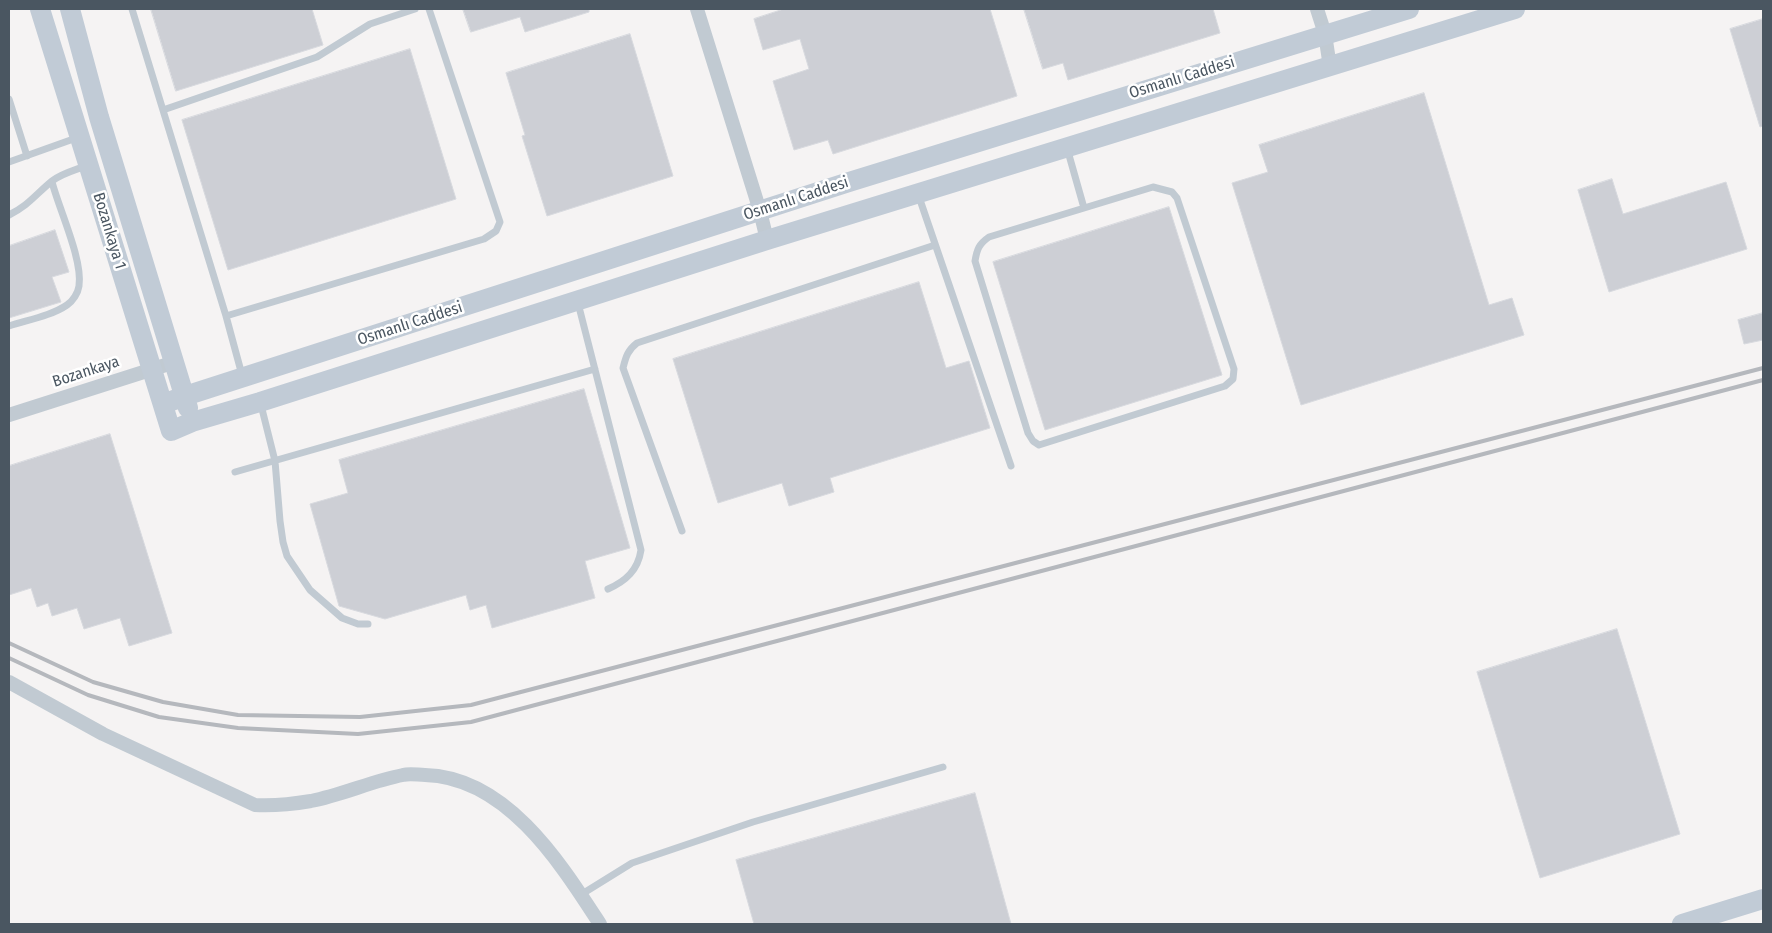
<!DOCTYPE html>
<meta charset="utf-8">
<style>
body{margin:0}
#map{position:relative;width:1772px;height:933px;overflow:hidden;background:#f5f3f3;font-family:"Fira Sans Condensed",sans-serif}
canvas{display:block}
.frame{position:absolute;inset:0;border:10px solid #4a5661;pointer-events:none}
</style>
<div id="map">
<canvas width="1772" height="933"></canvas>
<div class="frame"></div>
</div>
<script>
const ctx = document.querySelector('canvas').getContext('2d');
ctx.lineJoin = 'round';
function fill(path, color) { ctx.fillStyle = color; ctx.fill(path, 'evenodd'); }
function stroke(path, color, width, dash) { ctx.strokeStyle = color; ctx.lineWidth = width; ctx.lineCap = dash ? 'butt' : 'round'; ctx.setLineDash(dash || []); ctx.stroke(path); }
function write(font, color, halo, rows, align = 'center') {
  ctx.font = font + ' "Fira Sans Condensed",sans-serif'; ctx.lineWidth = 5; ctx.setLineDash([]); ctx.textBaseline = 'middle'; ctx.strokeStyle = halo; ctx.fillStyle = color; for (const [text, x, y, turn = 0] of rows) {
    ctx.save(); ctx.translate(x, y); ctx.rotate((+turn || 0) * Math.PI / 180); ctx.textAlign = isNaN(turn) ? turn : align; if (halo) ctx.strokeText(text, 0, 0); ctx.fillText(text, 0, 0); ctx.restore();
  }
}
const building = new Path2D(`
 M151,9H312L323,45L176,91Z
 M463,9H589V12L525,32L520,17L471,32Z
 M784,9H990L1017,96L833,154L828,140L794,150L773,81L809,69L800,39L763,50L754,19Z
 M1024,9H1213L1220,33L1068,80L1063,63L1043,69Z
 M1763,19V126L1760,127L1730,29Z
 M630,34L673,176L547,216L522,136L525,135L506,73Z
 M410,49L456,199L228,270L182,120Z
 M1424,93L1489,305L1512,298L1524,335L1301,405L1232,183L1268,172L1259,145Z
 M1612,179L1623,214L1726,182L1747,249L1609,292L1578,190Z
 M1169,207L1222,375L1045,430L993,262Z
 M55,230L69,272L52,277L61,302L9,318V246Z
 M919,282L946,368L969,361L990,428L830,478L834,492L789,506L782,483L718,503L673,359Z
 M1763,313V340L1744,344L1738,320Z
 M584,389L630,548L585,561L595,598L492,628L486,605L470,610L466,595L385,619L339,606L310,504L348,493L339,460Z
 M110,434L172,633L129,646L120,618L84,629L77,608L52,616L48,603L37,607L31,588L9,595V466Z
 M1617,629L1680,834L1540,878L1477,672Z
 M975,793L1011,924H754L736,860Z`);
const lane = new Path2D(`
 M132,9L226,316L242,375
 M9,99L27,156
 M163,110L317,57L370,24L415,9
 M1067,148L1084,208
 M9,162L79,137
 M1153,187L1172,192L1177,198L1234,369L1233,379L1225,386L1039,445L1033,441L1028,433L975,261C977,249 979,244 989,237Z
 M918,194L1011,466
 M9,215C29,205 35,195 52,181C62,173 76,170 88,165
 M578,303L641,550C638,570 626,581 608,589
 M226,316L484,239L496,231L500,222L429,9
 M9,326C27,320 51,316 67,305C73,301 78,293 79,286C83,260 59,209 52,182
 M261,405L275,461L280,521L283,542L287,556L310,590L342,618L358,624H368
 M235,472L595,369
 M682,531L623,368C626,356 628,350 637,343L935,245
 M582,894L632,863L753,822L943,767`);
const street = new Path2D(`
 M697,9L760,211L767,240
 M1317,9L1325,34L1330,67
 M9,415L175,362
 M9,682L103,734L255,805C273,806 293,804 311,801C342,795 372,781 403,775C410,773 418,775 425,775C507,777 561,864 600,924`);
const secondary = new Path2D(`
 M40,9L171,431L192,422L260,402L767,240L1515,9
 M70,9L99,117L188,408
 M163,404L185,396L849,182L1409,9
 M1682,924L1763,899`);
const rail = new Path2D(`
 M9,643L93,682L163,702L238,715L360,717L471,705L1763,368
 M9,658L88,695L159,717L238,728L358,734L471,722L1763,380`);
const streetNames = [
 ["Osmanlı Caddesi",1182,78,-17],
 ["Osmanlı Caddesi",796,199,-18],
 ["Bozankaya 1",109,231,73],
 ["Osmanlı Caddesi",410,324,-18],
 ["Bozankaya",86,372,-18]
];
fill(building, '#cdcfd5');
stroke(building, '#d7d9de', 1);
stroke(lane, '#c1cad2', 7);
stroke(street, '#c1cad2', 14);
stroke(secondary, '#c1cbd6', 20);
stroke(rail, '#b5b8bd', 4);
write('16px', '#4a5661', '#fff', streetNames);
</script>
